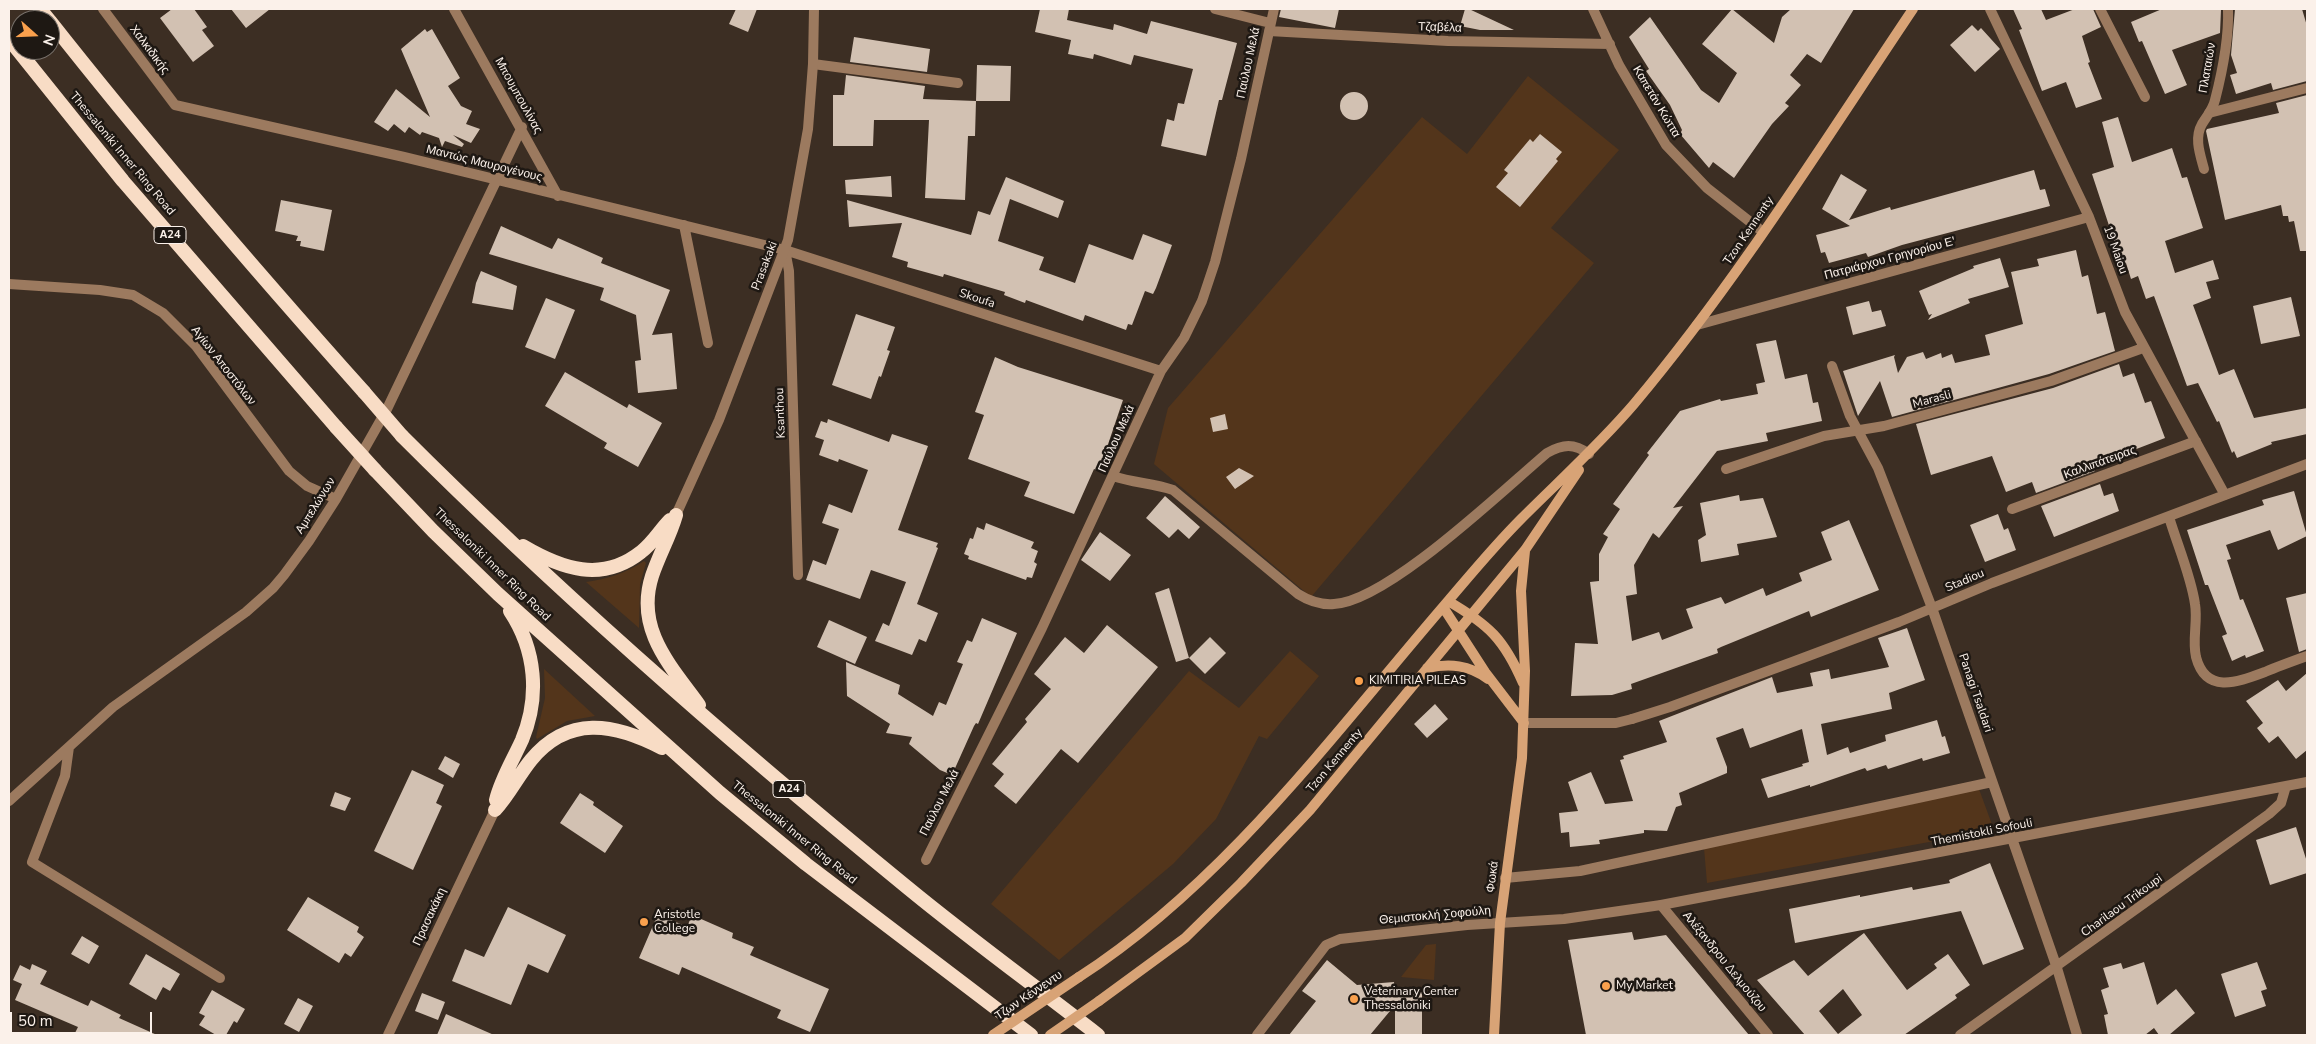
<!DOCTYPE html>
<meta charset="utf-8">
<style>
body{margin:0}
#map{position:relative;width:2316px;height:1044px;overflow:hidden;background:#3c2e23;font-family:"Nunito Sans",sans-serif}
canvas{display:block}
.frame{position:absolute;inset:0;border:10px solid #fbf1ea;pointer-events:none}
.north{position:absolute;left:10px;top:10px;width:50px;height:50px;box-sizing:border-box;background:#1e1813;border:1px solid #766f69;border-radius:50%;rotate:110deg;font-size:14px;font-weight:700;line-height:20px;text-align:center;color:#fbf1ea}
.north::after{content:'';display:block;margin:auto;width:18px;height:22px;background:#f9a04d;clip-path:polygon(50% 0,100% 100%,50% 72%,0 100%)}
.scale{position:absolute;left:10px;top:1012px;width:142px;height:22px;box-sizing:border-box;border:2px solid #fbf1ea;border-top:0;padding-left:6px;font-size:15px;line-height:18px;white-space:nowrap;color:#fbf1ea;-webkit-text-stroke:4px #1e1813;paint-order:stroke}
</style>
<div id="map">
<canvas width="2316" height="1044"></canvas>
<div class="frame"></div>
<div class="north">N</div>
<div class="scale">50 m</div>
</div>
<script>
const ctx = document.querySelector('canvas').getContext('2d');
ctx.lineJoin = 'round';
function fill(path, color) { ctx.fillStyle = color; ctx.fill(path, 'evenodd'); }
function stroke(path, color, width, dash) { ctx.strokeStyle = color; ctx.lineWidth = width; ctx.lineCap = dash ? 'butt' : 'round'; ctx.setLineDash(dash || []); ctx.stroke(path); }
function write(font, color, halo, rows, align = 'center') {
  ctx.font = font + ' "Nunito Sans",sans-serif'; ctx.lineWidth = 5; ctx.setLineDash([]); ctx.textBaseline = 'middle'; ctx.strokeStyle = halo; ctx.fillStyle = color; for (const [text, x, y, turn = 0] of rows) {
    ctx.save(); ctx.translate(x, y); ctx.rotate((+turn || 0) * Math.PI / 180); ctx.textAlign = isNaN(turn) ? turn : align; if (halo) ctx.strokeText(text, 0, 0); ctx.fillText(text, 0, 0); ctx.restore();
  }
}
const green = new Path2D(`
 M1528,76L1619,150L1551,228L1594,263L1311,597L1154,464L1168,408L1422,117L1467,154Z
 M644,561L646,563L640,584L639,628L586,582C607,579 626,573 644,561Z
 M1290,651L1319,676L1267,739L1259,736L1216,819L1173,864L1059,960L991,904L1189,671L1239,708Z
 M544,669L595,716L567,721L537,739L536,737L545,698Z
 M1979,789L1994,830L1707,883L1704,848Z
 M1436,944L1434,980L1401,977L1426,945Z`);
const building = new Path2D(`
 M172,9H194L207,27L202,30L214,46L193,62L160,18Z
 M231,9H270L246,28Z
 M736,9H757L748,32L729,24Z
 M1040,9H1069L1067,20L1113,30L1114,24L1147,34L1151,21L1237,43L1222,100H1219L1206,156L1161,146L1167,119L1174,121L1178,103L1184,104L1193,69L1134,55L1131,65L1094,54L1093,59L1068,54L1071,40L1035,32Z
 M1281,9H1339L1335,28L1279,17Z
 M1465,9H1469L1514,30H1480L1460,26Z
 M1732,9L1774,43L1782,17L1791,9H1854L1821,63L1807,54L1790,75L1801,85L1785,103L1789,106L1772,124L1734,178L1713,162L1709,168L1680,134L1682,130L1670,105L1646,71L1649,69L1629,37L1650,17L1701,90L1719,103L1737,73L1702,44Z
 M2013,9H2041L2046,20L2075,9H2093L2101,27L2082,36L2090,62L2088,63L2102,99L2076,108L2066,82L2042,91L2019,30L2022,29Z
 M2162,9H2221L2220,33L2172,50L2187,85L2165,94L2142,41L2139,42L2131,22Z
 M2235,9H2302L2307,26V81L2273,90L2271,83L2236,94L2230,75L2237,73L2231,55Z
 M1972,25L1978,31L1981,28L2000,49L1975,72L1950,45Z
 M425,29L427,32L432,29L460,78L448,86L461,106L472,111L466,124L480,129L471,143L453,135L464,144L462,147L445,141L442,147L439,138L422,132L420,135L409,127L405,133L394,124L388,131L374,122L396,89L430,117L401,49Z
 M854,37L930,49L927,72L850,62Z
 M977,65L1011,66L1010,101H976Z
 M846,75L925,86L923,99L976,101L975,136H968L965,200L925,198L929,120H874L873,146H833V95H844Z
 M1340 106a14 14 0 1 1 28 0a14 14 0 1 1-28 0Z
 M2307,95V251H2300L2294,221L2289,222L2288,216H2283L2281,205L2225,220L2206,131L2207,129L2279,113L2276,103Z
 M2118,117L2132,162L2172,148L2182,178L2187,177L2203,228L2165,241L2175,273L2213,260L2219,279L2206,282L2211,298L2193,305L2219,375L2234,369L2254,418L2307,408V434L2271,442L2272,444L2237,458L2234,451L2232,453L2219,421L2217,422L2198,383L2187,386L2154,296L2146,299L2138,276L2131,279L2126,263L2122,265L2092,174L2114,167L2102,122Z
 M1540,134L1562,152L1556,159L1558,161L1520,207L1496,187L1508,173L1504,170L1530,139L1533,142Z
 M2034,170L2040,190L2045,189L2050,206L1902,245L1868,257L1866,253L1829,263L1825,252L1821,253L1816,235L1850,226L1822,209L1841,174L1867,190L1849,220L1890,207L1891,210Z
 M891,176L892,197L846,194L845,180Z
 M1006,177L1064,201L1058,218L1010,199L998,241L1044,257L1039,270L1075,283L1089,244L1133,260L1143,234L1172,245L1156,288L1153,294L1145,291L1132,325L1128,324L1126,330L1085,315L1083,321L1026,300L1025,303L1004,295L1005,292L944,274L943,277L907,267L908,262L892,257L902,223L849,227L847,200L971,235L978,211L990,215Z
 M281,200L332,210L324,251L300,246L301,241H296L298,236L275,231Z
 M501,226L552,249L558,238L603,258L601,263L670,290L652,335L672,333L677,389L638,393L635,361L641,360L636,315L600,300L604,288L489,254Z
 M2076,250L2082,277L2088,275L2097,314L2105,312L2115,351L2049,374L1892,417L1880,381L1858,416L1843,371L1895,355L1894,357L1898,373L1907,357L1923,352L1926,359L1941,353L1942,358L1952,354L1955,363L1990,355L1985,335L2023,324L2011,272L2039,266L2037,259Z
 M2000,258L2009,287L1968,299L1970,303L1928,320L1932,314L1929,315L1919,291L1974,268L1973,266Z
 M481,271L517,286L513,310L472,303L476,283Z
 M2291,297L2300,336L2261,344L2253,306Z
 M546,298L575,310L555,359L525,347Z
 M1869,301L1872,312L1881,310L1886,326L1853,335L1846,307Z
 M856,314L895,327L887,350L890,351L884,368L881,377L879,376L871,399L832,385Z
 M1776,340L1785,379L1807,374L1813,403L1818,402L1822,421L1766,433L1768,441L1717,451L1673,508L1683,506L1659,538L1653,533L1634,565L1637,594L1626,596L1632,641L1659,632L1662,640L1693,628L1686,609L1721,597L1725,604L1763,588L1766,596L1802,581L1799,573L1832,560L1821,532L1849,520L1879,590L1811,617L1809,611L1721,647L1717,649L1718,653L1631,684L1632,689L1612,695L1571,696L1575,643L1598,644L1590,582L1599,581V554L1608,537L1603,534L1620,509L1613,504L1649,455L1647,453L1680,411L1720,399L1721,401L1758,394L1756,384L1765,382L1756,344Z
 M995,357L1018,367L1123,400L1099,471L1094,469L1074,514L1024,496L1030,482L968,459L984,415L975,412Z
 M2119,364L2123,377L2134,373L2145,403L2151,401L2165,438L2126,453L2125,450L2092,462L2095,471L2036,493L2032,482L2006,492L1992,456L1931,475L1916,424L2053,388Z
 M565,372L627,408L629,404L662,423L638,467L604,448L607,443L545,406Z
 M1225,414L1228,429L1213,432L1210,418Z
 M828,419L889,442L892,434L928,446L898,530L938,543L936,547L938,548L917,604L938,613L926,642L919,639L912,655L875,641L883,623L889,626L906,582L871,570L860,599L806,580L813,560L826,565L839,529L822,523L829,504L852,513L868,470L839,459L838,462L819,455L824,440L815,437L821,421L827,423Z
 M1239,468L1254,476L1235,489L1226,477Z
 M2100,484L2104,496L2113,493L2119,511L2054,537L2041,506Z
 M2294,491L2307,536L2278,550L2270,530L2226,545L2231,559L2227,560L2240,600L2243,599L2264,651L2246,658L2245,655L2232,661L2222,636L2227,634L2208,585H2205L2187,530L2264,505L2262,500Z
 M1739,495L1740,501L1763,498L1777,537L1737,544L1739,555L1701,562L1698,540L1706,535L1700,503Z
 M1165,496L1200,527L1189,539L1178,529L1169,538L1146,518Z
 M1998,514L2004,530L2008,528L2016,550L1985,562L1970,525Z
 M986,523L1034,542L1031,548L1038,551L1034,562L1037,564L1032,578L1027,577L1026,580L968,559L969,556L964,554L970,538L973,539L977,527L984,530Z
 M1100,532L1131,555L1110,581L1081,560Z
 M1169,588L1189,658L1176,662L1155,593Z
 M2307,593V649L2299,652L2286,598Z
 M982,618L1017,633L978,724L976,723L974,726L952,775L940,770L909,744L912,737L886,733L890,724L847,696L846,662L900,685L898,694L933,716L939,702L946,705L963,664L957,662L967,640L972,642Z
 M829,620L867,637L855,664L817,647Z
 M1107,625L1158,667L1078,763L1061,749L1016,804L994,786L1004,774L992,764L1027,722L1025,719L1051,689L1034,674L1065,637L1084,653Z
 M1907,628L1925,680L1889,693L1892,709L1821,724L1827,755L1848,747L1850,753L1886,741L1885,735L1937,720L1942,737L1945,736L1950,753L1923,761L1922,758L1888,769L1886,765L1867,771L1865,768L1810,787V785L1768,798L1761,779L1803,766L1802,764L1809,762L1802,729L1750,748L1743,728L1716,738L1727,767V773L1679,793L1682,805L1676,807L1667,831L1644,830V833L1599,840L1600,844L1570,847L1569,832L1561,833L1559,813L1578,811L1568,782L1591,772L1605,804L1633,801L1620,760L1624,759L1623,756L1667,742L1659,721L1772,677L1777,693L1813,686L1810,673L1829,669L1831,679L1889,667L1878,638Z
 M1210,637L1226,653L1205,674L1189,658Z
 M2307,673V750L2296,759L2278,736L2269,743L2257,728L2263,723L2246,701L2278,680L2286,691Z
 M1435,704L1448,719L1427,738L1414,724Z
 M445,756L460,764L453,778L438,769Z
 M412,770L444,785L436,803L442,806L413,870L374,851Z
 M335,792L351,798L345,811L330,806Z
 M580,793L594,802L593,805L623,826L605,853L560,823Z
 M2296,827L2307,862V873L2270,885L2256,840Z
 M1990,863L2024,949L1983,965L1961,911L1795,943L1789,909L1860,895V897L1912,887L1913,890L1950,883L1949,880Z
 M308,897L359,927L357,932L364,937L351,957L345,953L339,963L287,930Z
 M508,907L566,935L548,973L528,964L511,1005L452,981L465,949L484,957Z
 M658,914L687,927L692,915L733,933L732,938L754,947L750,955L829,989L810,1032L777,1018L781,1010L682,967L679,975L639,958Z
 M1632,932L1634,940L1666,935L1749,1035H1586L1568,940Z
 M1864,933L1907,990L1937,968L1934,964L1948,954L1970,985L1955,995L1957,998L1904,1035H1805L1757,980L1794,960L1808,976ZM1843,989L1862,1015L1838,1034L1819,1011Z
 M82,936L99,946L89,964L71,954Z
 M146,954L180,974L170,991L163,987L156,1000L129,984Z
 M1327,960L1357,985L1394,982L1395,992H1422V1035H1395V1005L1370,1035H1289L1316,1001L1302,991Z
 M2144,962L2157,1005L2176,989L2195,1013L2169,1035H2159L2154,1028L2145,1035H2108L2104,1015L2108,1014L2101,990L2109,987L2103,968L2121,963L2123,969Z
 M2257,962L2267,989L2261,991L2266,1006L2235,1017L2221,974Z
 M32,964L47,971L40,984L88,1006L91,1000L121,1015L119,1018L157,1035H74L78,1027L15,1000L22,984L13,980L20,965L30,970Z
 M212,990L245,1009L237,1023L234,1021L226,1035H216L199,1025L205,1016L199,1013Z
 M422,993L445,1002L438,1020L415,1011Z
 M298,998L313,1006L299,1032L284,1024Z
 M446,1014L494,1035H437Z`);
const pedestrian = new Path2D(`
 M2100,9L2145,97
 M2209,113L2307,88
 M1524,723H1616L1632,719
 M1661,905L1768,1035`);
const minor = new Path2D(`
 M103,9L175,105L404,157L785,250L1161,371
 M454,9L558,196
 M1215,9L1270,23
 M1593,9L1619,65L1666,145L1707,188L1763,232
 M1990,9L2089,217L2125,312L2225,495
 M1269,31L1448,41L1610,44
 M813,64L958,83
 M2204,169C2200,154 2194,138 2202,124C2207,116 2213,109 2215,100C2222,73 2229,37 2228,9
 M684,225L708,343
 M785,250L789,271L798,575
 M9,284L100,290L133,295L163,313L196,346L289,471L307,486L336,499
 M1697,325L2089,217
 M1832,366L1850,416L1878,468L1932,608L2057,968L2077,1035
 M1726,469L1824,436L1884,426L2051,381L2143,348
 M1113,476C1133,483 1153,483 1173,490L1298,594C1309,601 1321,605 1334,604C1387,602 1504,489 1547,453C1563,444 1574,443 1589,454
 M2012,509L2196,441
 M2169,517C2177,544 2191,576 2195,604C2198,622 2192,639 2196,657C2206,695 2238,682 2265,672C2279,666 2293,661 2307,656
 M1632,719L1670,707L1795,661L1899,622L1992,583L2307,464
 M69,747L65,776L32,862L220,978
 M9,801L113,707L246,612L273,588L284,575L309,541L336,499L387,409L522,127
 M926,860L1042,628L1161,371L1184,338L1202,301L1215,262L1241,159L1274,9
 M1505,878L1580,871L1992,782
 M1257,1035L1326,945L1340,939L1467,925L1564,919L1661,905L2307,782
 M1960,1035L2269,814L2281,803L2286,786`);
const tertiary = new Path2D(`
 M676,515L719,420L788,240L808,129L813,64L814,9
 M388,1035L495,810`);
const secondary = new Path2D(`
 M1448,601C1489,625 1504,639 1523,683
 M1443,607L1485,672L1524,723
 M1427,668C1450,663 1469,665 1488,679
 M1079,977C1226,882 1335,732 1448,601C1472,573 1495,545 1521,519C1559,481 1599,445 1634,404C1738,280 1823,143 1913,9
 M1099,1001L1185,938L1241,883L1310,810L1525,550L1579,470
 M1494,1035L1500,923L1522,758L1525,671L1521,591L1525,551`);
const trunk = new Path2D(`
 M40,9L49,20
 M50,21C150,148 256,271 364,392
 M9,39L123,181L336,427
 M402,436C562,596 733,745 908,888C970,939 1035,986 1098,1035
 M375,470L433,531L498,594L720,793L806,864L1031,1035
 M676,515C670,536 659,555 652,576C635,629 670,665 699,705
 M523,546C562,569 602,583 641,552C653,543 660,530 670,520
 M496,800C501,779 513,760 522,740C540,697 536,650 510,611
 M495,810C509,795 518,776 531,760C568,715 614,723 662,748`);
const secondaryBridge = new Path2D(`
 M993,1035L1079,977
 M1050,1035L1099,1001`);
const trunkBridge = new Path2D(`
 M364,392L402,436
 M336,427L375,470`);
const markers = [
 [1359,681,5,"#f9a04d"],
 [644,922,5,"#f9a04d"],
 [1606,986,5,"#f9a04d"],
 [1354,999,5,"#f9a04d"]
];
const shields = [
 [170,235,32],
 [789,789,32]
];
const shieldNames = [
 ["Α24",170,235],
 ["Α24",789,789]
];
const streetNames = [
 ["Τζαβέλα",1440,28,2],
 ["Χαλκιδικής",149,50,53],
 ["Παύλου Μελά",1249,63,-78],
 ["Πλαταιών",2208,68,-80],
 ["Μπουμπουλίνας",518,96,61],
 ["Καπετάν Κώττα",1656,102,59],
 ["Thessaloniki Inner Ring Road",122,154,50],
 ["Μαντώς Μαυρογένους",484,164,14],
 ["Tzon Kennenty",1749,231,-56],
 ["19 Maiou",2115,250,70],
 ["Πατριάρχου Γρηγορίου Ε'",1890,259,-15],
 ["Prasakaki",765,266,-69],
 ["Skoufa",977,299,18],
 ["Αγίων Αποστόλων",223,366,52],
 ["Marasli",1932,400,-15],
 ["Ksanthou",781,413,-92],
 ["Παύλου Μελά",1117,439,-66],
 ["Καλλιπάτειρας",2100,463,-20],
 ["Αμπελώνων",316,506,-58],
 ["Thessaloniki Inner Ring Road",492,565,44],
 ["Stadiou",1965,581,-23],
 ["Panagi Tsaldari",1975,693,71],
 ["Tzon Kennenty",1335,761,-50],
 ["Παύλου Μελά",940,803,-63],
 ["Thessaloniki Inner Ring Road",794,833,39],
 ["Themistokli Sofouli",1982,833,-11],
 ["Φωκά",1493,877,-83],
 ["Charilaou Trikoupi",2122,906,-36],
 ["Θεμιστοκλή Σοφούλη",1435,916,-5],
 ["Πρασακάκη",430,917,-65],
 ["Αλέξανδρου Δελμούζου",1724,962,51],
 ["Τζων Κέννεντυ",1029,996,-34]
];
const poiNames = [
 ["KIMITIRIA PILEAS",1369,681],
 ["Aristotle",654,915],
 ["College",654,929],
 ["My Market",1616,986],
 ["Veterinary Center",1364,992],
 ["Thessaloniki",1364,1006]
];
fill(green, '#53351b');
fill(building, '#d2c1b2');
stroke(pedestrian, '#9c7a5f', 10);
stroke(minor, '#9c7a5f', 10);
stroke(tertiary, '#9c7a5f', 10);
stroke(secondary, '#d8a376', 10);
stroke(trunk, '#f8dcc5', 14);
stroke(secondaryBridge, '#d8a376', 10);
stroke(trunkBridge, '#f8dcc5', 14);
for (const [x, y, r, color] of markers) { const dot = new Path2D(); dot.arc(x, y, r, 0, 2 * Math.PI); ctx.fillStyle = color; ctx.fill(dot); stroke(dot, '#1e1813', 2); }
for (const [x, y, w] of shields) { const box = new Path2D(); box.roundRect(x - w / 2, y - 8.5, w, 17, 4); ctx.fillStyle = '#1e1813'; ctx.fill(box); stroke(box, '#fbf1ea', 1); }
write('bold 11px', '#fbf1ea', null, shieldNames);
write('12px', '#fbf1ea', '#1e1813', streetNames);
write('12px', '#fbf1ea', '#1e1813', poiNames, 'left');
</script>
